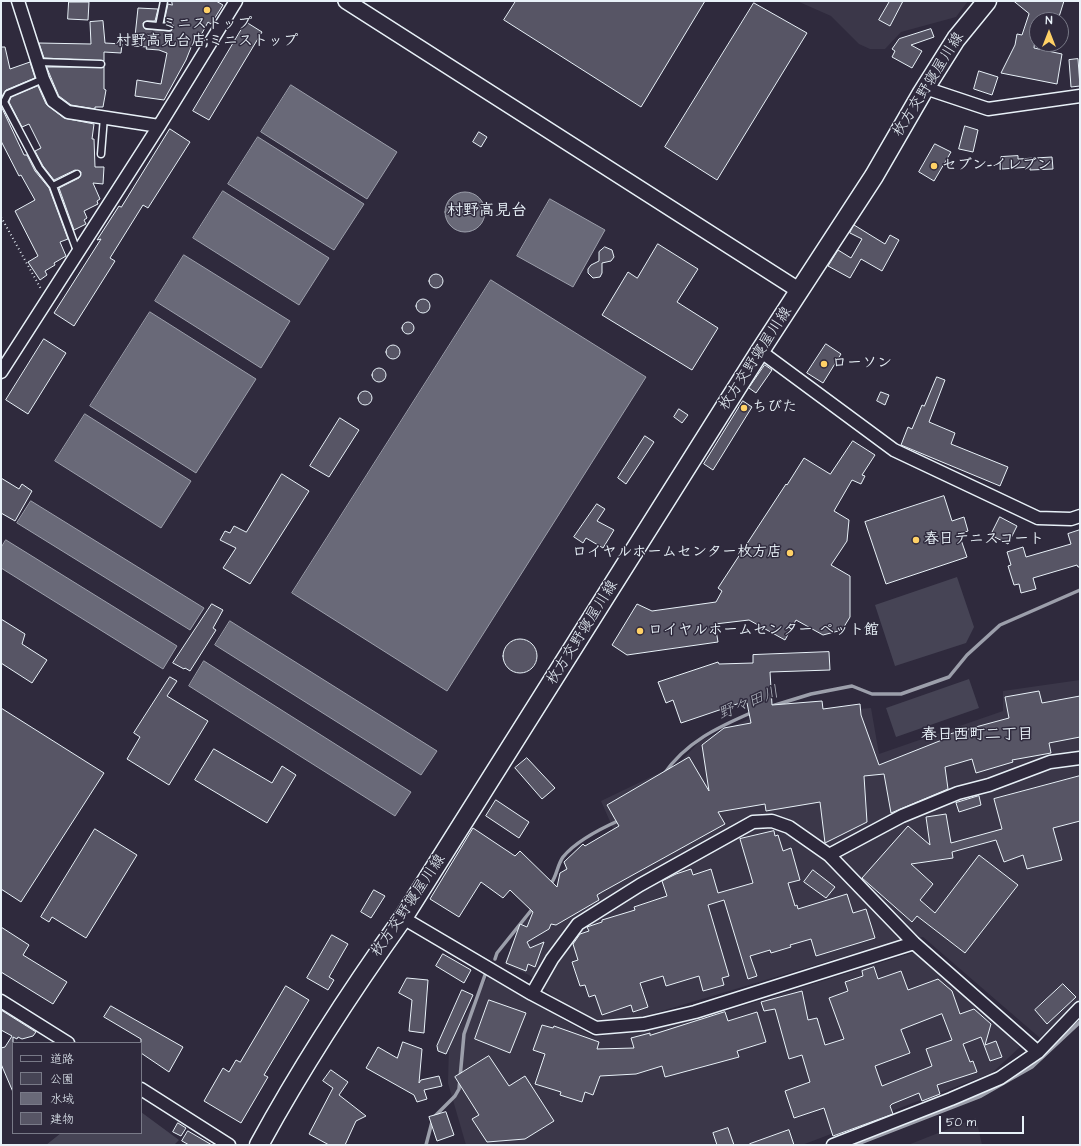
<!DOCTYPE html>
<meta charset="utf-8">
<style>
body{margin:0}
#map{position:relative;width:1081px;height:1146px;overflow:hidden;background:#2f2a3d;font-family:"Architects Daughter","Klee One",sans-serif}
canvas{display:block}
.frame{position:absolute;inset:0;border:2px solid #e8f1f8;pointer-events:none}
.legend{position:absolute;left:12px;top:1042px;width:130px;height:92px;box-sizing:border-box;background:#2f2a3d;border:1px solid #797a88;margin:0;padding:5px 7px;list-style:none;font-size:12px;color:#e8f1f8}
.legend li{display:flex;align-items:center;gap:8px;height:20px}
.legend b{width:20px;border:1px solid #797a88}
.north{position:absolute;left:1029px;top:12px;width:40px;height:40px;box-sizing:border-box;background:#2f2a3d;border:1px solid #797a88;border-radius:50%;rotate:0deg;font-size:11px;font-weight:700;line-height:16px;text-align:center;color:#e8f1f8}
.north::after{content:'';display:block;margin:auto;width:14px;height:18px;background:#ffd166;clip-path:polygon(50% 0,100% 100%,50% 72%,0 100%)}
.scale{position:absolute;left:939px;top:1116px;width:85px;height:18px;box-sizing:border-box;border:2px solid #e8f1f8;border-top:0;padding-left:5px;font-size:12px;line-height:14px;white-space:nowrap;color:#e8f1f8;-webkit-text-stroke:3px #2f2a3d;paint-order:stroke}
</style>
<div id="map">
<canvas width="1081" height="1146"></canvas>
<div class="frame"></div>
<ul class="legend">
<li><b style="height:5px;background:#2f2a3d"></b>道路</li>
<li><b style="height:11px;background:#464455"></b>公園</li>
<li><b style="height:11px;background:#696978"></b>水域</li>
<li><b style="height:11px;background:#575565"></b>建物</li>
</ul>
<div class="north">N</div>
<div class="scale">50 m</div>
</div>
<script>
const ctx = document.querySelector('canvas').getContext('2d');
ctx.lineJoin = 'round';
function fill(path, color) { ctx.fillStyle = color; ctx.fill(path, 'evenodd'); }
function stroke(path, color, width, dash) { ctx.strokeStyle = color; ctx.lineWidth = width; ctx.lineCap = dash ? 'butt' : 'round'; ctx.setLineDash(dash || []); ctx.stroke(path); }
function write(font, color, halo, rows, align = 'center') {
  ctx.font = font + ' "Architects Daughter","Klee One",sans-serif'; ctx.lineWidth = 3; ctx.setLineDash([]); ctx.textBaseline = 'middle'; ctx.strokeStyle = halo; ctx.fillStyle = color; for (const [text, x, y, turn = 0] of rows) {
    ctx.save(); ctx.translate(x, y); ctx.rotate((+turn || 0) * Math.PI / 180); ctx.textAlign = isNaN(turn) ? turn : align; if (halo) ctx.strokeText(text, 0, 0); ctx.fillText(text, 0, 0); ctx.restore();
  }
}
const built = new Path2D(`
 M797,1H968L956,17L901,32L885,49H870L859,44L831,16Z
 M1080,680V1000L1073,1008L1040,1038L923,937L876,947L632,1020L596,1021L558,1001L529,975L504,964L524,916L529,920L556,893L565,866L582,851L616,835L601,801L678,764L700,741L751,718L871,708L879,754L1003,711V691Z
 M915,952L1020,1047L992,1073L802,1145H466L448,1083L449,1045L488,977L594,1037L727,1011Z
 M976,1118L982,1145H908Z`);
const green = new Path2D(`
 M957,577L974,627L966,643L895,666L875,605Z
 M969,679L979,708L896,737L886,708Z
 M141,1112L179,1140L174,1145H46L61,1133H141Z`);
const water = new Path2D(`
 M291,85L397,152L367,199L261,132Z
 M258,137L364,204L334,250L228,184Z
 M223,191L329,258L299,305L193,238Z
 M445 212a20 20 0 1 1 40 0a20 20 0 1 1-40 0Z
 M550,199L605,230L573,287L517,256Z
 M184,255L290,321L261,368L155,301Z
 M491,280L646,377L447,691L292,593Z
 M150,312L256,379L196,473L90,406Z
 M85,414L191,481L161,528L55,461Z
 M31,501L204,608L190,630L17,523Z
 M6,540L177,646L163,669L1,568V548Z
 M230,621L437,751L421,775L215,645Z
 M204,661L411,792L395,816L189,686Z`);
const stream = new Path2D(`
 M772,706L811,694L852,686L872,694H901L949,677L967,655L1000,625L1080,590
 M664,774C686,742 718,727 753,712
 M550,885C557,877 557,865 563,857C576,841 602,828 620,820
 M495,959L497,953L533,908
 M426,1145L433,1118L455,1096L459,1089L464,1034L485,975
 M855,1145L981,1096L1032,1067L1080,1022`);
const building = new Path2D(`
 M172,1H216L223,5L211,24L208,22L200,37L196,35L186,60L164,100L135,96L137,80L161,84L167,53L159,50L146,49L147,47L134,46L138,8L158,9L155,21H147L143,23L145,29L171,31L173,28V25L164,22L168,4L172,5Z
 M516,1H705L641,107L504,20Z
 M890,1H903L890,26L879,20Z
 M1014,1H1064L1058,20H1037L1034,48L1062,54L1057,84L1001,73L1015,45L1017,34L1022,35L1029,14Z
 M69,2H89L88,20L68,19Z
 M754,3L807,33L717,180L665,147Z
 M103,21L105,43L122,44L121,53L104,52V61L44,58L39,43L91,44L90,22Z
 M246,22L262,32L209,120L193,111Z
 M931,29L934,37L911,45L922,51L912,68L892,57L895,51L892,49L899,39Z
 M1,47H5L10,69L30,62L35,78L6,90L1,98Z
 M1078,59L1080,86L1071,87L1069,60Z
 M47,67H104V89L106,90L103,107H95V109L71,105L59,96Z
 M979,71L998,77L992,95L974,89Z
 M38,86L46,104L64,118L94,124L92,139H94L95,167H104L103,184L93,183L100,199L97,201L98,204L84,211L87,218L84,220L86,224L74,230L59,188L79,178L81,172L75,170L54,180L43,166L35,151L41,148L29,124L22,127L9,102L11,97Z
 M1,106L24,155H27L35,171L49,188L68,239L60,242L66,256L54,263L55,265L45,271L47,275L40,280L28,262L38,256L15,211L35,200L21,175L19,176L1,141Z
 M965,126L978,130L973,152L959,149Z
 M170,129L190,142L148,208L143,205L110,258L115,261L74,326L54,313L101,239L97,240L119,206L121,207Z
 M479,132L487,137L481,147L473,142Z
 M935,144L951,152L934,181L919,172Z
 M1018,156V159L1052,157L1053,169L1030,170V167L1002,169L1001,157Z
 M854,225L885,244L890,235L899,240L882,271L861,259L850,278L828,266L838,250L851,258L862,239L850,233Z
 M658,244L698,269L677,302L718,328L692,370L602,315L628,272L637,278Z
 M605,247L612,250L614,257L611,261L602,263V273L600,277L593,278L588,273V269L591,265L599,261V252Z
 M429 281a7 7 0 1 1 14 0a7 7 0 1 1-14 0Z
 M416 306a7 7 0 1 1 14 0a7 7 0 1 1-14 0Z
 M402 328a6 6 0 1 1 12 0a6 6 0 1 1-12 0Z
 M44,339L66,353L28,414L6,400Z
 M826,344L841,354L823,383L807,373Z
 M386 352a7 7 0 1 1 14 0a7 7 0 1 1-14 0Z
 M765,365L772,370L756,393L749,388Z
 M372 375a7 7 0 1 1 14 0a7 7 0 1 1-14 0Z
 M937,377L945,380L929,422L955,433L951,444L1008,467L1000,486L901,445L908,427L912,429L922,405L924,406Z
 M358 398a7 7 0 1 1 14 0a7 7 0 1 1-14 0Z
 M881,392L889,395L885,405L877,401Z
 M743,401L752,407L713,470L704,464Z
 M679,409L688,415L682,423L674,417Z
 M340,418L359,430L329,477L310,466Z
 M645,436L654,442L626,484L618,478Z
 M853,441L875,455L862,475L865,476L861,484L852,480L834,511L849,520L847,541L831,565L850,576V617L842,630L823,635L796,620L785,640L749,620L715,624L718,642L627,655L612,645L637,604L652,611L716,602L722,591L718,588L786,484L787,485L804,458L830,474Z
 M282,474L309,491L250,584L223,568L236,548L220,540L225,531L230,533L234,526L246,532Z
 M1,478L19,489L22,484L32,491L15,521L1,513Z
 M944,496L952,521L964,517L968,531L959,534L967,557L886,584L865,522Z
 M597,504L605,509L597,521L614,530L603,548L586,538L583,543L574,537Z
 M1000,517L1017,526L1008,544L991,535Z
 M1080,530V567H1078L1077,565L1033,578L1036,589L1021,593L1019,584L1014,585L1008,566L1011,565L1007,552L1023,547L1026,557L1071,544L1068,534Z
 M212,604L223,610L213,628L216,630L190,671L185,668L184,669L173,663Z
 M1,619L25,634L22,644L47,660L32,683L1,663Z
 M503 656a17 17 0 1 1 34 0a17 17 0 1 1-34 0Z
 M829,652L830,670L770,672L772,705L822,701L823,709L860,704L861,715L879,765L947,738L946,735L1009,718L1005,697L1039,691L1042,703L1080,696V737L1049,743L1051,753L1012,760L1013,762L976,773L972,759L945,767L948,789L891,813L884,774L864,776L867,822L825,843L820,802L766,811L765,804L718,812L725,824L602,892L597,895L599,900L556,925L551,924L549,929L527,942L530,948L544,942L535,967L528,964L526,971L506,963L520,924L527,927L533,912L510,890L503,898L481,882L459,917L430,899L473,828L515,856L520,851L557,887L560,873L567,869L564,862L583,844L585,846L619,826L607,805L689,757L709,791L702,745L724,728L751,723L747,703L737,704L681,723L673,700L666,703L658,682L718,662L719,664L753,663V655Z
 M170,677L177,681L167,696L208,721L169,785L127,759L140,737L134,733Z
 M1,708L104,773L21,902L1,889Z
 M214,749L272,783L282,766L296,775L267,823L195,780Z
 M527,758L555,788L542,799L515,768Z
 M1080,776V821L1053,828L1062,860L1027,869L1023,855L1004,862L996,840L952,852L953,858L911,864L933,884L920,900L935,913L979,855L1018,885L965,953L917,916L912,922L862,878L908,826L930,845L926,817L946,814L951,843L1002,829L994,799Z
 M979,796L981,805L959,812L956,803Z
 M496,800L529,822L519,838L486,816Z
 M95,829L137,855L86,938L52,917L49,922L41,917Z
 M774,831L775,836L778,835L783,851L791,848L800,880L788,883L795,906L797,905L798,909L847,894L853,913L866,909L875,938L816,956L811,939L790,945L791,947L771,953L770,950L750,956L757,976L748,979L724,900L708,905L729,976L722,978L724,985L703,991L699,976L666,986L663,976L640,983L648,1007L633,1012L631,1005L602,1015L595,995L589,997L585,985L580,986L572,962L578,960L573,944L580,934L589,931L587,927L602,922V920L635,910L634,907L667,896L662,881L676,874L691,869L693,875L711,869L718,893L753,883L740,839Z
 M813,870L835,887L826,898L804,882Z
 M374,890L385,896L371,918L361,912Z
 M1,927L29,945L23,955L67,982L53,1004L1,972Z
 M332,935L348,944L329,977L334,980L328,990L307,978Z
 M443,954L471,970L464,983L436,966Z
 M874,967L878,979L901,971L908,990L938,979L952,991L960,1014L974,1009L991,1024L985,1045L996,1041L1002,1057L990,1061L981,1037L963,1044L970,1062L973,1061L977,1072L937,1085L940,1094L922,1101L919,1093L892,1104L890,1106L893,1114L833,1136L824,1108L794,1118L785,1091L810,1082L802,1055L789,1059L775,1009L764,1011L761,1002L802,991L808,1020L817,1018L825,1045L844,1039L829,998L848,991L845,982L863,976L862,971ZM942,1014L952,1040L926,1049L932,1066L882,1086L875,1066L910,1053L901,1030Z
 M407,978L428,980L424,1033L409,1031L412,1000L399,993Z
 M1063,984L1076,997L1047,1024L1035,1010Z
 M286,986L309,1000L264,1075L268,1077L241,1123L204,1101L223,1068L229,1072L236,1060L240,1062Z
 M462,990L473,995L446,1054L438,1051L437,1046Z
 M489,1000L526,1013L510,1053L475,1039Z
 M111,1006L183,1047L169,1072L141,1053V1039L104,1017Z
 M1,1010L36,1032L33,1036L22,1039L18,1037L17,1039L13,1037V1092L1,1064V1048L5,1047L12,1036L1,1030Z
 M725,1012L728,1021L757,1012L766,1042L737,1051L739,1057L665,1077L662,1066L636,1074L600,1076L593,1095L585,1092L582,1102L560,1095L561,1092L535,1084L545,1054L533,1050L542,1025L553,1028L554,1026L599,1042L597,1049L634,1048L631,1038L650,1033V1035Z
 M403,1042L422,1049L419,1083L421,1080L439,1076L442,1086L424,1090L427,1099L417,1102L414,1095L366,1068L378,1047L397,1058Z
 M489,1056L509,1086L525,1076L554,1121L525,1139L487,1142L472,1119L479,1115L455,1077Z
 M331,1070L348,1082L339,1095L366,1116L356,1121L345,1145H329L309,1134L333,1088L323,1081Z
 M446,1112L454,1135L437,1141L429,1117Z
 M178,1123L186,1128L181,1136L173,1132Z
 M728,1128L734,1145H717L713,1133Z
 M789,1130L794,1145H751L750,1144Z
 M188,1131L212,1145H189L182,1141Z`);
const path = new Path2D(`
 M1,217L41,289`);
const service = new Path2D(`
 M147,25L169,27
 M159,26L164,1
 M38,62L101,64
 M43,79L8,94L4,102L39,168L53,186L77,251
 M101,154L104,117
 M53,186L77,174`);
const minor = new Path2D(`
 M18,1L43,79L53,101L68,112L159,126
 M925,88L988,109L1080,96
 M760,351L894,450L1038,518L1071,519L1080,516
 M1,372L159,126L236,1
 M829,855L902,816L958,793L989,785L1050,762L1080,758
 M403,918L532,994L596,1028L644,1024L695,1012L914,943
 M532,994L552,959L578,924L640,885L753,822L772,821L789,827L829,855L914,943L1038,1052
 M1,1001L68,1043
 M141,1089L229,1145
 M833,1145L951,1099L1000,1078L1038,1052L1080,1008`);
const tertiary = new Path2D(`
 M346,1L800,291`);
const primary = new Path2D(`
 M259,1145C302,1066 351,991 403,918L760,351L874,176L922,93L956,39L987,1`);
const markers = [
 [207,10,4,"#ffd166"],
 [934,166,4,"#ffd166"],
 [824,364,4,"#ffd166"],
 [744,408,4,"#ffd166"],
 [916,540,4,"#ffd166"],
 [790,553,4,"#ffd166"],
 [640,631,4,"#ffd166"]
];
const poiNames = [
 ["ミニストップ",207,25,"center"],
 ["村野高見台店;ミニストップ",207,42,"center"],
 ["セブン-イレブン",942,166],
 ["ローソン",832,364],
 ["ちびた",752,408],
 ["春日テニスコート",924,540],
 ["ロイヤルホームセンター枚方店",782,553,"right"],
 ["ロイヤルホームセンター ペット館",648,631]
];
const streetNames = [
 ["枚方交野寝屋川線",929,85,-58],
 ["枚方交野寝屋川線",756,359,-57],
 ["枚方交野寝屋川線",583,633,-58],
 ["枚方交野寝屋川線",409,906,-56]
];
const neighbourhoodNames = [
 ["村野高見台",487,212],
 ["春日西町二丁目",977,736]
];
const waterNames = [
 ["野々田川",749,704,-22]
];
fill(built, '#3b3749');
fill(green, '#464455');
fill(water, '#696978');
stroke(water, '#9c9fab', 1);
stroke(stream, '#9c9fab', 3.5);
fill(building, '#575565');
stroke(building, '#e8f1f8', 1);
stroke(service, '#e8f1f8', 9);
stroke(minor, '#e8f1f8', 15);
stroke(tertiary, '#e8f1f8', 18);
stroke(primary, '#e8f1f8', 21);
stroke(path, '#e8f1f8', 2, [1, 3]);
stroke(service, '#2f2a3d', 6);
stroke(minor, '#2f2a3d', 12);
stroke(tertiary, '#2f2a3d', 15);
stroke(primary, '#2f2a3d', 18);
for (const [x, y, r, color] of markers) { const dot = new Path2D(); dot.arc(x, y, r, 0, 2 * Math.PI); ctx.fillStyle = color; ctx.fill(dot); stroke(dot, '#2f2a3d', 1.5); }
write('bold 15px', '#e8f1f8', '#2f2a3d', poiNames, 'left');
write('15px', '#e8f1f8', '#2f2a3d', streetNames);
write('bold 16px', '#e8f1f8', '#2f2a3d', neighbourhoodNames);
write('italic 16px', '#afb4be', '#2f2a3d', waterNames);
</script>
